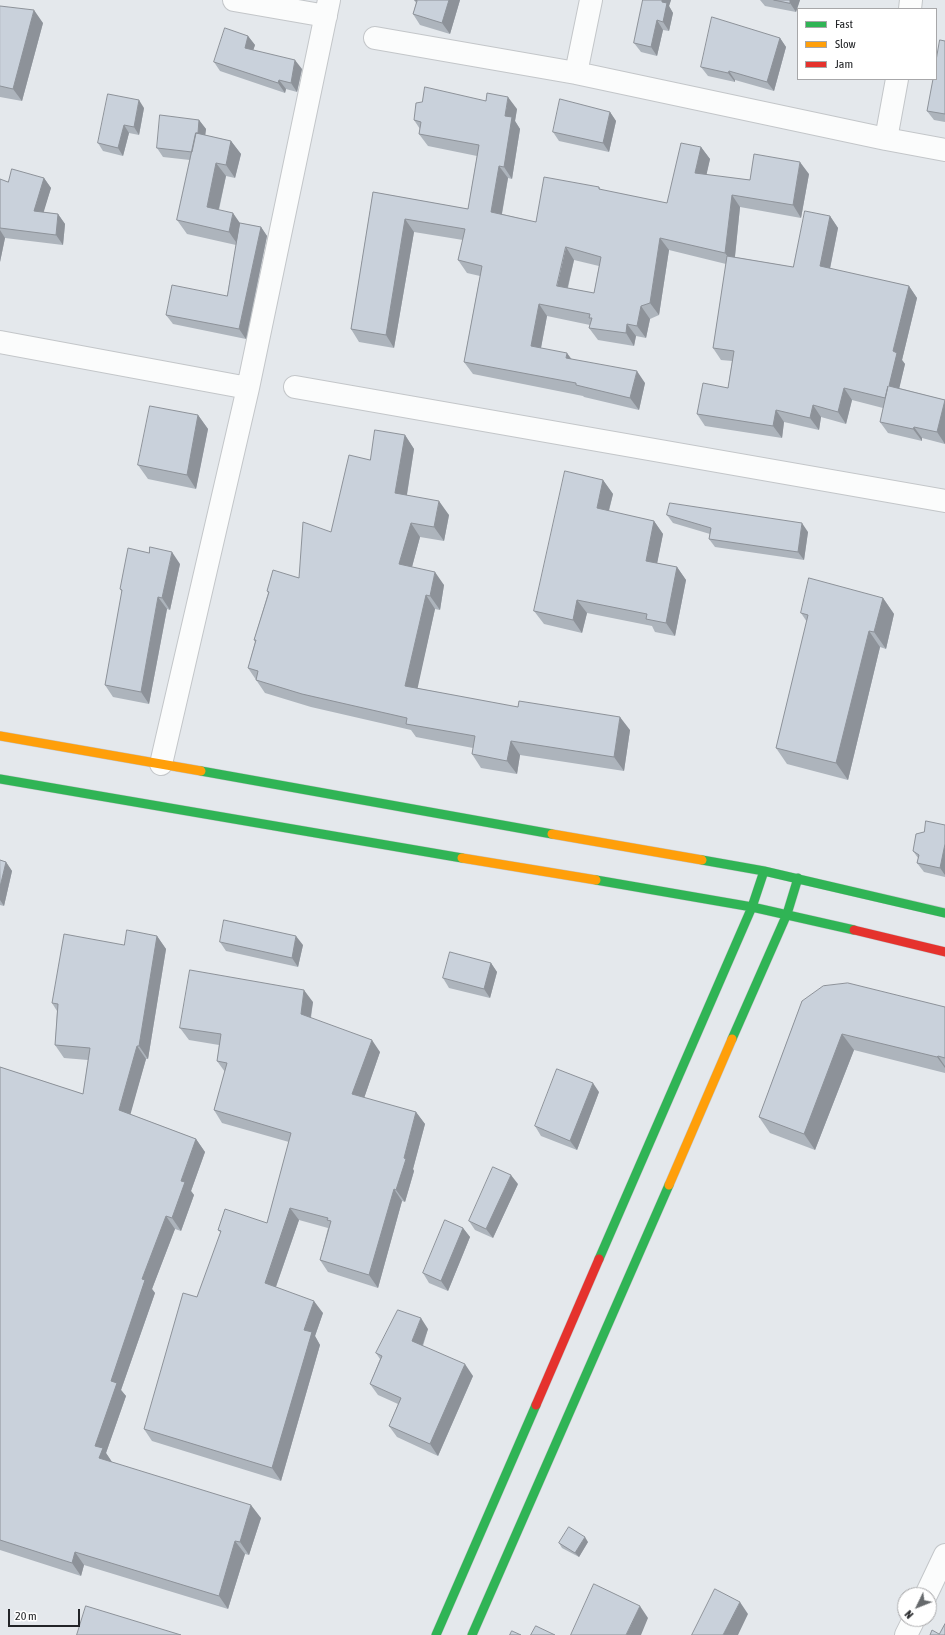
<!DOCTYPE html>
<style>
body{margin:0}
#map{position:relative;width:945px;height:1635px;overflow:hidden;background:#e4e8ec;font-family:"Asap Condensed",sans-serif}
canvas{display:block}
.legend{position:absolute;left:797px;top:8px;width:140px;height:72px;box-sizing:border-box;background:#fff;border:1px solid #a7a7a9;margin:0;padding:5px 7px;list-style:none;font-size:12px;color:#222427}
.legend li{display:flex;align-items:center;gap:8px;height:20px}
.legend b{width:20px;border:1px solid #a7a7a9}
.north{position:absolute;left:897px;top:1587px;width:40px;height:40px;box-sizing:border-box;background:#fff;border:1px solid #a7a7a9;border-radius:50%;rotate:227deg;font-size:11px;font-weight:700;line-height:16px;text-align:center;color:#222427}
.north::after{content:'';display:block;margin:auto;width:14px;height:18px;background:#66696c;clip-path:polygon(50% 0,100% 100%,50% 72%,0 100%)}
.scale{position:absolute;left:8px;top:1609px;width:72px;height:18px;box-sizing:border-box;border:2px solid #222427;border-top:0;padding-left:5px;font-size:12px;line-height:14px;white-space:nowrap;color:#222427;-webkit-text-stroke:3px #fff;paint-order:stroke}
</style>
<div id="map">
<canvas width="945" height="1635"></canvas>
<ul class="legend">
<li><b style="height:5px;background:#30b455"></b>Fast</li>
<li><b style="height:5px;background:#ff9f0a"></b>Slow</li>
<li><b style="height:5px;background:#e5322d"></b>Jam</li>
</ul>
<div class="north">N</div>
<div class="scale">20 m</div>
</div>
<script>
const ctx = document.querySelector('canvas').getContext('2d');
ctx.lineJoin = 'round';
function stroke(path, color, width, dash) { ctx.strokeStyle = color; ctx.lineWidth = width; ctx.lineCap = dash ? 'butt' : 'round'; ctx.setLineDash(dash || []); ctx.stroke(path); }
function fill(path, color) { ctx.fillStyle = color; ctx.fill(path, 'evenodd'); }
const street = new Path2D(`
 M234,0L326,16
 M910,9L911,0
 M375,38L576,73L886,139L945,150
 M576,73L591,0
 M886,139L897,79
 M0,342L248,388
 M295,387L945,501
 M161,764L248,388L329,0
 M926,1595L945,1555
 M906,1635L914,1619`);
const fast = new Path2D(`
 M201,771L552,834
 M0,779L462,858
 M702,860L764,871L945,913
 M596,880L752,907L854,930
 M732,1039L787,914L798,878
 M599,1259L752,907L764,871
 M436,1635L536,1405
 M472,1635L669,1185`);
const slow = new Path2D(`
 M0,736L201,771
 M552,834L702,860
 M462,858L596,880
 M669,1185L732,1039`);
const jam = new Path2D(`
 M854,930L945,952
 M536,1405L599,1259`);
const wall = new Path2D(`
 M414,0H460L450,34L420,25L413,14L416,3Z
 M643,0H671L669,6L673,13L669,31L663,30L657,56L641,52L634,43Z
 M760,0H800L796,12L765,6Z
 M0,6L43,23L22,101L0,97Z
 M248,36L255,45L253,50L302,69L297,92L286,89L285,93L220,71L214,62Z
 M780,38L786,47L774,91L735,80V82L708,76L701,67Z
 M945,41V122L934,120L927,111Z
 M144,108L139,135L129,133L123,156L103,151L98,143Z
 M517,109L515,121L520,129L512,179L508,178L502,214L536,222L599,187L601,190L667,203L701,147L710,159L706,175L750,180L809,174L801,218L740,207L735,257L793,267L830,216L838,228L830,269L909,286L917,298L902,360L905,364L899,388L945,400V444L922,438V441L888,433L880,422L883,408L852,400L846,424L821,417L819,430L784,422L782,438L705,426L697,414L728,388L732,361L721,360L713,348L726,264L669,250L659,315L650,319L646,338L636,336L634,346L598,340L589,328L590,325L547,316L541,348L571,359L645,383L639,410L584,397L583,396L473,374L464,362L480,276L467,273L458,260L463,240L414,232L394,348L359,342L351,329L373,192L468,209L477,156L428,146L419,134L420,129L414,120ZM574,260L599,266L594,293L568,288Z
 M610,112L616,121L609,152L559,141L553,132Z
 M199,120L206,129L205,135L231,141L241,154L235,178L226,176L219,210L240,223L261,227L267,236L246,339L173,324L166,315L227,296L236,245L187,234L177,220L190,160L163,157L157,148Z
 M44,178L51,188L43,212L58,214L65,224L63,245L5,238L0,262V179L8,182Z
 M198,415L208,429L196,489L148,479L138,465Z
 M405,435L414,449L407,495L449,515L444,541L420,537L412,567L444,585L440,610L435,609L417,688L630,730L624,771L520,755L517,774L481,768L472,754L473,748L416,737L411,730L311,707L265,693L248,668L255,642L254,640L268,593L267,591L299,578L331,532L370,460Z
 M603,480L613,494L609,511L654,521L663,534L657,563L677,567L686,580L675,636L655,632L652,626L587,613L582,633L544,624L534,611Z
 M667,515L808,532L804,560L715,547L709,539L710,534L673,523Z
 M180,564L170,610L167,609L149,704L113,697L105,685L122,592L120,589Z
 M883,598L894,614L886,649L880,647L848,780L787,764L776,748L807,622L801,613Z
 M945,825V877L924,872L917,863L918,858L913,851L924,832Z
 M0,860L6,862L12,871L4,906L0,905Z
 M157,936L166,949L148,1059H146L130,1114L196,1139L205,1152L191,1191L194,1195L181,1231L175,1229L152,1289L155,1293L121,1390L126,1396L106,1453L112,1462L261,1518L249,1555L245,1554L228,1609L84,1565L81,1576L0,1550V1067L83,1094L88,1060L64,1058L55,1045L57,1011L52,1003L124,945Z
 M220,942L303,945L298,967L226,951Z
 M491,963L497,972L490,998L449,988L443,978Z
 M802,1001L945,1007V1073L854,1050L815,1150L770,1133L759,1117Z
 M313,1002L311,1018L380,1052L364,1098L416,1112L425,1124L413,1169L414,1171L405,1202L402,1201L378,1288L328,1272L320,1260L328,1228L299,1220L276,1287L323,1313L315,1336L320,1345L281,1481L152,1441L144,1429L197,1297L221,1233L218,1230L267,1223L289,1142L222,1123L214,1110L225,1072L217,1061L219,1045L189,1040L180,1028Z
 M599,1092L577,1150L541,1136L535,1126Z
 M518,1184L493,1238L475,1230L469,1221Z
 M463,1228L470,1237L448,1291L429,1283L423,1273Z
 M428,1329L423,1346L473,1376L438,1456L397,1437L389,1426L398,1404L378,1395L370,1384L380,1359L376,1353Z
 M588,1542L579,1557L562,1548L559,1543Z`);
const shadedWall = new Path2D(`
 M449,0H460L450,34L442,23Z
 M662,0H671L669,6L673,13L669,31L663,22Z
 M790,0H800L796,12L790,3Z
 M34,10L43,23L22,101L13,89Z
 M657,20L663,30L657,56L651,47Z
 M248,36L255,45L251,57L245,48Z
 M780,38L786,47L774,91L767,82Z
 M295,60L302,69L297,92L291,83Z
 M729,71L735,80V82L728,73Z
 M279,80L286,89L285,93L278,83Z
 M508,97L517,109L515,121L520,129L512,179L504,167L505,116Z
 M139,100L144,108L139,135L134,127Z
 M610,112L616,121L609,152L603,143Z
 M199,120L206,129L202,162L195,153Z
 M124,125L129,133L123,156L118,148Z
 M231,141L241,154L235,178L226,165Z
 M701,147L710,159L704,186L695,173Z
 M800,162L809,174L801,218L793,205Z
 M216,163L226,176L216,221L207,207Z
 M499,166L508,178L500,224L491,212Z
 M44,178L51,188L41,221L34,211Z
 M732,195L740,207L734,265L725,253Z
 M233,213L242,226L238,245L229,232Z
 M58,214L65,224L63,245L56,235Z
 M830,216L838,228L828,278L820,266Z
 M405,219L414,232L394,348L386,335Z
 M261,227L267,236L246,339L239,329Z
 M0,230L5,238L0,262Z
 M660,238L669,250L659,315L650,303Z
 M566,247L574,260L565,298L557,286Z
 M909,286L917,298L902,360L905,364L897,398L889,386L893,351Z
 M539,304L547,316L539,358L531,346Z
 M641,306L650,319L646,338L637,326Z
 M627,324L636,336L634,346L626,333Z
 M567,353L576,365L566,358Z
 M637,371L645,383L639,410L630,398Z
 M844,388L852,400L846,424L838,412Z
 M945,400V444L937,432Z
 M813,405L821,417L819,430L810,418Z
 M776,410L784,422L782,438L773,426Z
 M198,415L208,429L196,489L187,475Z
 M914,427L922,438V441L913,429Z
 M405,435L414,449L405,506L395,493Z
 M603,480L613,494L606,521L597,508Z
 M439,501L449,515L444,541L434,527Z
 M654,521L663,534L655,574L646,561Z
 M411,523L420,537L409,578L399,564Z
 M802,523L808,532L804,560L798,552Z
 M172,552L180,564L170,610L162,598Z
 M677,567L686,580L675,636L666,623Z
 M435,572L444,585L440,610L430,596Z
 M426,595L435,609L415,700L405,686Z
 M158,597L167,609L149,704L141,692Z
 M883,598L894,614L886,649L874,632Z
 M577,600L587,613L582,633L573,620Z
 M869,631L880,647L848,780L836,763Z
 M620,717L630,730L624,771L614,757Z
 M511,741L520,755L517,774L507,761Z
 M945,844V875L940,868Z
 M6,862L12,871L4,906L0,900V887Z
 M157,936L166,949L148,1059L139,1046Z
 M296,936L303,945L298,967L292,958Z
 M491,963L497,972L490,998L484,989Z
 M304,990L313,1002L309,1027L301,1014Z
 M842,1034L854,1050L815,1150L804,1134Z
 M372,1040L380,1052L361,1107L352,1094Z
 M137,1046L146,1059L128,1123L119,1110Z
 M938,1056L945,1066V1068L937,1057Z
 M593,1083L599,1092L577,1150L570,1141Z
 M416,1112L425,1124L413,1169L414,1171L405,1202L396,1190Z
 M196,1139L205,1152L191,1191L194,1195L181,1231L172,1218L181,1181Z
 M511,1175L518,1184L493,1238L486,1229Z
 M394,1189L402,1201L378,1288L369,1275Z
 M290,1208L299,1220L273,1295L265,1283Z
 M166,1216L175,1229L152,1289L155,1293L121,1390L126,1396L106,1453L112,1462L109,1471L99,1458L95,1446L111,1381L142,1279Z
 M463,1228L470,1237L448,1291L441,1281Z
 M314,1301L323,1313L315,1336L320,1345L281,1481L272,1468L304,1330Z
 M421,1318L428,1329L420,1352L412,1341Z
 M465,1364L473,1376L438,1456L430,1444Z
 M251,1505L261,1518L249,1555L240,1542Z
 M585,1537L588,1542L579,1557L575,1553Z
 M235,1541L245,1554L228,1609L219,1596Z
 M75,1552L84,1565L81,1576L72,1563Z
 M740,1602L748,1614L738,1635H723Z
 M640,1606L648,1618L641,1635H626Z`);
const building = new Path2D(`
 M415,0H449L442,23L413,14L417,1Z
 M643,0H662V2L667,3L663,22L657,20L651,47L634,43Z
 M774,0H790V3Z
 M0,6L34,10L13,89L0,86Z
 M712,17L780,38L767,82L729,71L728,73L701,67Z
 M225,28L248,36L245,48L295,60L291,83L279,80L278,83L214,62Z
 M940,40L945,41V114L927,111L933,79H936V61Z
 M425,87L486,101L487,93L508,97L505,116L512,117L504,167L499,166L491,212L536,222L544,177L599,187V189L667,203L681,143L701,147L695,173L750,180L754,154L800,162L793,205L732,195L725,253L660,238L650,303L641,306L637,326L627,324L626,333L589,328L592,318H589L590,314L539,304L531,346L567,353L566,358L637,371L630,398L576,385V383L464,362L482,266L458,260L465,229L405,219L386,335L351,329L373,192L468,209L479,145L419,134L421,122L414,120L416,103L422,102ZM566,247L601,257L594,293L557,286Z
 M108,94L139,100L134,127L124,125L118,148L98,143Z
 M560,99L610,112L603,143L553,132Z
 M160,115L199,120L198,133H196L192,152L157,148Z
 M196,133L231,141L226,165L216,163L207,207L233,213L229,232L177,220Z
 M12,169L44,178L34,211L58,214L56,235L0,228V179L8,182Z
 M805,211L830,216L820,266L909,286L893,351L897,353L889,386L945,400L937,432L914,427L913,429L880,422L888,386L885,398L844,388L838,412L813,405L810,418L776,410L773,426L697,414L703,383L728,388L734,351L713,348L727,256L793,267Z
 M240,223L261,227L239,329L166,315L172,285L227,296Z
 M150,406L198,415L187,475L138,465Z
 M375,430L405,435L395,493L439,501L434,527L411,523L399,564L435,572L430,596L426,595L405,686L518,707L519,701L620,717L614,757L511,741L507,761L472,754L475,736L406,724L407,718L302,694L256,680L258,671L248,668L256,640H254L269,592L267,591L273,570L299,578L303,522L331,532L349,455L370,460Z
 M565,471L603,480L597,508L654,521L646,561L677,567L666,623L646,619L647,614L577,600L573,620L534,611Z
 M670,503L802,523L798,552L709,539L711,528L667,515Z
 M150,547L172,552L162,598L158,597L141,692L105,685L122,590L120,589L128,548L149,553Z
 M809,578L883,598L874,632L869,631L836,763L776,748L808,615L801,613Z
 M926,821L945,825V844L940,868L917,863L919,855L913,851L916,834L924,832Z
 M0,860L6,862L0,887Z
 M224,920L296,936L292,958L220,942Z
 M127,930L157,936L139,1046H137L119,1110L196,1139L181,1181L185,1182L172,1218L166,1216L142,1279L145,1280L111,1381L117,1383L95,1446L103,1448L99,1458L251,1505L240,1542L235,1541L219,1596L75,1552L72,1563L0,1540V1067L83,1094L90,1048L55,1045L58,1004L52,1003L64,934L124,945Z
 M450,952L491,963L484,989L443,978Z
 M190,970L304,990L301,1014L372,1040L352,1094L416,1112L404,1158L406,1159L396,1190L394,1189L369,1275L320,1260L331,1221L327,1220L328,1218L290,1208L265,1283L314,1301L304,1330L312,1332L272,1468L144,1429L183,1293L197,1297L221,1231L218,1230L225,1209L267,1223L291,1133L214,1110L227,1063L217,1061L221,1034L180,1028Z
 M848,983L945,1007V1058L938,1056L937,1057L842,1034L804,1134L759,1117L802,1001L823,986Z
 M557,1069L593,1083L570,1141L535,1126Z
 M493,1167L511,1175L486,1229L469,1221Z
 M445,1220L463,1228L441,1281L423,1273Z
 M398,1310L421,1318L412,1341L465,1364L430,1444L389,1426L401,1398L370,1384L382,1356L376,1353Z
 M569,1527L585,1537L575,1553L559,1543Z
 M594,1584L640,1606L626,1635H571Z
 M715,1589L740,1602L723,1635H692Z
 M86,1606L181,1635H77Z
 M945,1624V1635H930L932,1630L939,1634Z
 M536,1626L555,1635H531Z
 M512,1631L521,1635H510Z`);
stroke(street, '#c3c6c9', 24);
stroke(fast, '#c3c6c9', 10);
stroke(slow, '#c3c6c9', 10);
stroke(jam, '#c3c6c9', 10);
stroke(street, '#fbfcfc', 22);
stroke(fast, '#30b455', 9);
stroke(slow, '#ff9f0a', 9);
stroke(jam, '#e5322d', 9);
fill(wall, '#adb4bc');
fill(shadedWall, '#8d9299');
fill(building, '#c9d1db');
stroke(building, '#8d9299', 1);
</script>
